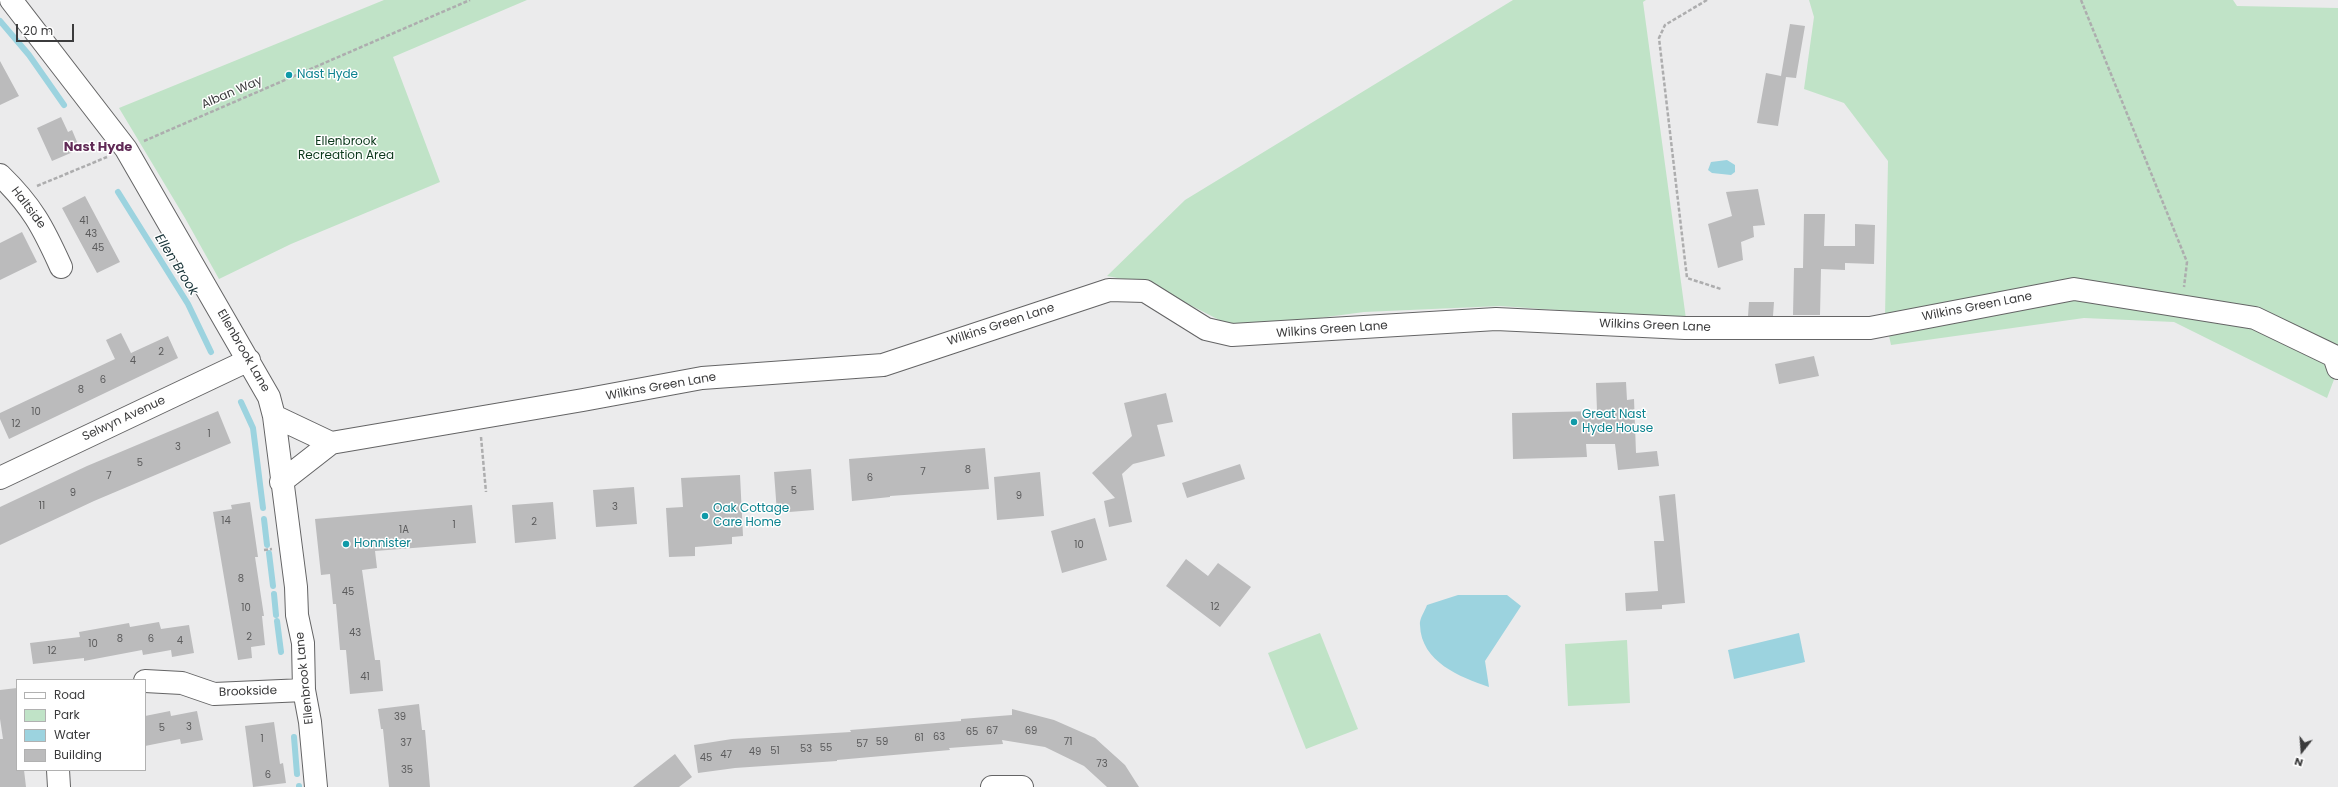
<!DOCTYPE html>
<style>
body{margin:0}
#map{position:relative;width:2338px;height:787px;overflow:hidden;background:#ebebec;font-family:Poppins,sans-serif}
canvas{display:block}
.legend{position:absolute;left:16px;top:679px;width:130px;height:92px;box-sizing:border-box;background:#fff;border:1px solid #b1b1b1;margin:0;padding:5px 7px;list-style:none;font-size:12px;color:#3b3b3c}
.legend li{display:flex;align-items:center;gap:8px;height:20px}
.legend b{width:20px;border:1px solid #b1b1b1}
.north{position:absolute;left:2282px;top:731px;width:40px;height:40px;-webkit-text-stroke:3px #fff;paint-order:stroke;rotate:197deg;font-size:11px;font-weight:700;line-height:16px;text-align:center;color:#3b3b3c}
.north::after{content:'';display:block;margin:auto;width:14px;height:18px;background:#3b3b3c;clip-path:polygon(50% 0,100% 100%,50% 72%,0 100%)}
.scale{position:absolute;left:16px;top:24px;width:58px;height:18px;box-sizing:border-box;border:2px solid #3b3b3c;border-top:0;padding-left:5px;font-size:12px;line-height:14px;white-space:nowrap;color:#3b3b3c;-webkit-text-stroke:3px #fff;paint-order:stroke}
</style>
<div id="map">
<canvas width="2338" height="787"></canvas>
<ul class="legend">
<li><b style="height:5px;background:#fff"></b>Road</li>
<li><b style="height:11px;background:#c0e3c7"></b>Park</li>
<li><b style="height:11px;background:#9cd3df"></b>Water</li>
<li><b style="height:11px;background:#bbbbbc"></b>Building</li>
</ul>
<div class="north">N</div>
<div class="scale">20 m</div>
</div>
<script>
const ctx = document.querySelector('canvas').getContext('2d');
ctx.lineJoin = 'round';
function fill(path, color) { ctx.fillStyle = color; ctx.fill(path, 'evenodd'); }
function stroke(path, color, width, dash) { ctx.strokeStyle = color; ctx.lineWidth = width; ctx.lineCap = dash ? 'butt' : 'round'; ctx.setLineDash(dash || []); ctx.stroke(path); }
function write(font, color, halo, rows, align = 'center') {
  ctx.font = font + ' Poppins,sans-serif'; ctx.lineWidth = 3; ctx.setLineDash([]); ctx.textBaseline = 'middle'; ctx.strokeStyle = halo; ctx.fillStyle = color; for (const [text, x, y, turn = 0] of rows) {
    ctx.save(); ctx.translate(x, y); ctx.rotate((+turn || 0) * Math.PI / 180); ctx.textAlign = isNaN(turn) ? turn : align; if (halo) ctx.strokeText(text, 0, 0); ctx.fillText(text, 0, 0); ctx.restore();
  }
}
const green = new Path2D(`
 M384,0H527L393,57L440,182L291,244L219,279L185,218L119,108Z
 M1513,0H1646L1643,2L1686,319L1500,306L1364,312L1282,323L1231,326L1149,284L1107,276L1185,200Z
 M1809,0H2233L2237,6L2338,8V369L2327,398L2174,322L2084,318L1891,345L1885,317L1888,161L1844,103L1804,89L1814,17Z
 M1320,633L1358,729L1306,749L1268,653Z
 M1627,640L1630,703L1568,706L1565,644Z`);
const water = new Path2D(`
 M1727,160L1735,165V172L1731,175L1712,173L1708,170L1711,162Z
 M1458,595H1507L1521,606L1485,661L1489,687C1460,677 1421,662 1420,625C1419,619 1425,611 1427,605Z
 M1799,633L1805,662L1734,679L1728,650Z`);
const stream = new Path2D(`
 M0,21L29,55L64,105
 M118,192L188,304L211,352
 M241,402L253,428L263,508
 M264,519L267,545
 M269,553L273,586
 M274,594L276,615
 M277,621L281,652
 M294,737L297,774
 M299,786V787`);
const building = new Path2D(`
 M1790,24L1805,26L1796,78L1786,77L1778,126L1757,123L1766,73L1781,76Z
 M0,61L19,96L0,105Z
 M61,117L68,132L72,130L80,149L52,161L37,128Z
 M1758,189L1765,225L1753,226L1754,237L1741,242L1743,260L1718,268L1708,224L1732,216L1726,192Z
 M85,196L120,262L97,273L62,208Z
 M1804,214H1825L1824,246H1855V224L1875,225L1874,264L1845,263V270L1821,269L1820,315H1793L1794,268H1803Z
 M22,232L37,262L0,280V243Z
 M1749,302H1774L1773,316H1748Z
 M121,333L131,353L168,336L178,358L9,439L0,419V413L115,359L106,340Z
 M1814,356L1819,376L1779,384L1775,364Z
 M1626,382L1627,400L1634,399L1636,453L1657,451L1659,466L1618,470L1615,444H1586L1587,457L1513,459L1512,413L1597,411L1596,383Z
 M1166,393L1173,422L1157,425L1165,456L1133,464L1122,474L1132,522L1109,527L1104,501L1115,498L1092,473L1132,436L1124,403Z
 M218,411L231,443L94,501L0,545V507L87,466Z
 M985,448L989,489L890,496V497L852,501L849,459Z
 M1240,464L1245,479L1187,498L1182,483Z
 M811,469L814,510L777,513L774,472Z
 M1040,472L1044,516L997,520L994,477Z
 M740,475L743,536L732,537V544L695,547V556L669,557L666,508L683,507L681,478Z
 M634,487L637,524L596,527L593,490Z
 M1675,494L1685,603L1662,605V609L1626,611L1625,593L1658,591L1654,541H1664L1659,496Z
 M250,502L258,557H255L264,616H262L265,645L251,647L252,658L238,660L213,512L232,509L231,505Z
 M553,502L556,539L515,543L512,505Z
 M472,505L476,543L375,551L377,568L362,570L375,660H380L383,691L350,694L346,650H340L336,604H333L330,574L321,575L315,519Z
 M1095,518L1107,560L1062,573L1051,531Z
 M1186,559L1208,576L1218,563L1251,587L1220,627L1166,586Z
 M159,622L161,629L189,625L194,653L172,657L171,650L143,655L142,650L84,661V658L33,664L30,643L80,637L79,632L129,623L130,627Z
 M17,688V770H24L26,787H0V739H3L0,719V690Z
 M419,704L422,730H425L430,787H389L383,729H381L378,709Z
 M1012,709L1054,720L1095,738L1125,765L1139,787H1107L1084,766L1045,747L1002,740L1003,744L949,748L950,750L837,760V761L735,768L698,773L694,745L732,739L851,732L850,730L961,721V719L1012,715Z
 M170,711L171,716L197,711L203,740L181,744L180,739L145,746V716Z
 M274,722L280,764L283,763L286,783L253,787L245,726Z
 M675,754L692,777L679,787H633Z`);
const path = new Path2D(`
 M1707,0L1665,25L1659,38L1687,278L1721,289
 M2081,0L2187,262L2184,287
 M144,141L470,0
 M37,186L107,157
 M481,437L486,492
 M264,550L272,549`);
const minor = new Path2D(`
 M11,0L126,149L269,397L274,416L296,587L297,615L303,643L304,690L310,722L316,787
 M0,175C32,206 43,227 61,267
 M274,416L331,443
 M0,478L249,360
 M281,482L331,443L583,400L702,378L883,365L1109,290L1145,291L1206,329L1232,335L1496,319L1685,328H1870L2074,289L2255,318L2334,356L2338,368
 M145,681L182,683L214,694L304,690
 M58,770L59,787
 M992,787H1022`);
const markers = [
 [289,75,4,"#0f9aa8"],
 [1574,422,4,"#0f9aa8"],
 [705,516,4,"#0f9aa8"],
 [346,544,4,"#0f9aa8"]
];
const numberNames = [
 ["41",84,221],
 ["43",91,234],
 ["45",98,248],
 ["2",161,352],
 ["4",133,361],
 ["6",103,380],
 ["8",81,390],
 ["10",36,412],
 ["12",16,424],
 ["1",209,434],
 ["3",178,447],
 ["5",140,463],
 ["8",968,470],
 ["7",923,472],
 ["7",109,476],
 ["6",870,478],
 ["5",794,491],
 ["9",73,493],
 ["9",1019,496],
 ["11",42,506],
 ["3",615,507],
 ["14",226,521],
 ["2",534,522],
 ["1",454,525],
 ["1A",404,530],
 ["10",1079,545],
 ["8",241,579],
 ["45",348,592],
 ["12",1215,607],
 ["10",246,608],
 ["43",355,633],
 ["2",249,637],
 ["8",120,639],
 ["6",151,639],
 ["4",180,641],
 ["10",93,644],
 ["12",52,651],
 ["41",365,677],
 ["39",400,717],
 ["3",189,727],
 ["5",162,728],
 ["67",992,731],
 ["69",1031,731],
 ["65",972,732],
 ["63",939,737],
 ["61",919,738],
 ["1",262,739],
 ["59",882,742],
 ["71",1068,742],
 ["37",406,743],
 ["57",862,744],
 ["55",826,748],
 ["53",806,749],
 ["51",775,751],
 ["49",755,752],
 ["47",726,755],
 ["45",706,758],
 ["73",1102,764],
 ["35",407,770],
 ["6",268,775]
];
const cultureNames = [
 ["Nast Hyde",297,75],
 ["Great Nast",1582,415],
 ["Hyde House",1582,429],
 ["Oak Cottage",713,509],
 ["Care Home",713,523],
 ["Honnister",354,544]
];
const streetNames = [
 ["Alban Way",232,93,-23],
 ["Haltside",28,208,53],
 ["Wilkins Green Lane",1977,307,-11],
 ["Wilkins Green Lane",1001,325,-18],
 ["Wilkins Green Lane",1655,326,2],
 ["Wilkins Green Lane",1332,330,-4],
 ["Ellenbrook Lane",243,351,60],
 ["Wilkins Green Lane",661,387,-10],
 ["Selwyn Avenue",124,419,-25],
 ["Ellenbrook Lane",305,678,-96],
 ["Brookside",248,692,-2]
];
const parkNames = [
 ["Ellenbrook",346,142],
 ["Recreation Area",346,156]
];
const neighbourhoodNames = [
 ["Nast Hyde",98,148]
];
const waterNames = [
 ["Ellen Brook",176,265,58]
];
fill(green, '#c0e3c7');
fill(water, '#9cd3df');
stroke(stream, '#9cd3df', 6);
fill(building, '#bbbbbc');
stroke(minor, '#646465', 24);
stroke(path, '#adadae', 2.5, [4, 2]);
stroke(minor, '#fff', 22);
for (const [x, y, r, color] of markers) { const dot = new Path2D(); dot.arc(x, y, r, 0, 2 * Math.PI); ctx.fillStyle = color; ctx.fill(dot); stroke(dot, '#fff', 1.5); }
write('10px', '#5b5b5c', null, numberNames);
write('12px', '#0d838f', '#fff', cultureNames, 'left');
write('12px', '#3b3b3c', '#fff', streetNames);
write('12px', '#0b381b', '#fff', parkNames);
write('bold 13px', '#602a56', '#fff', neighbourhoodNames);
write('italic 13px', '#143035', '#fff', waterNames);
</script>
